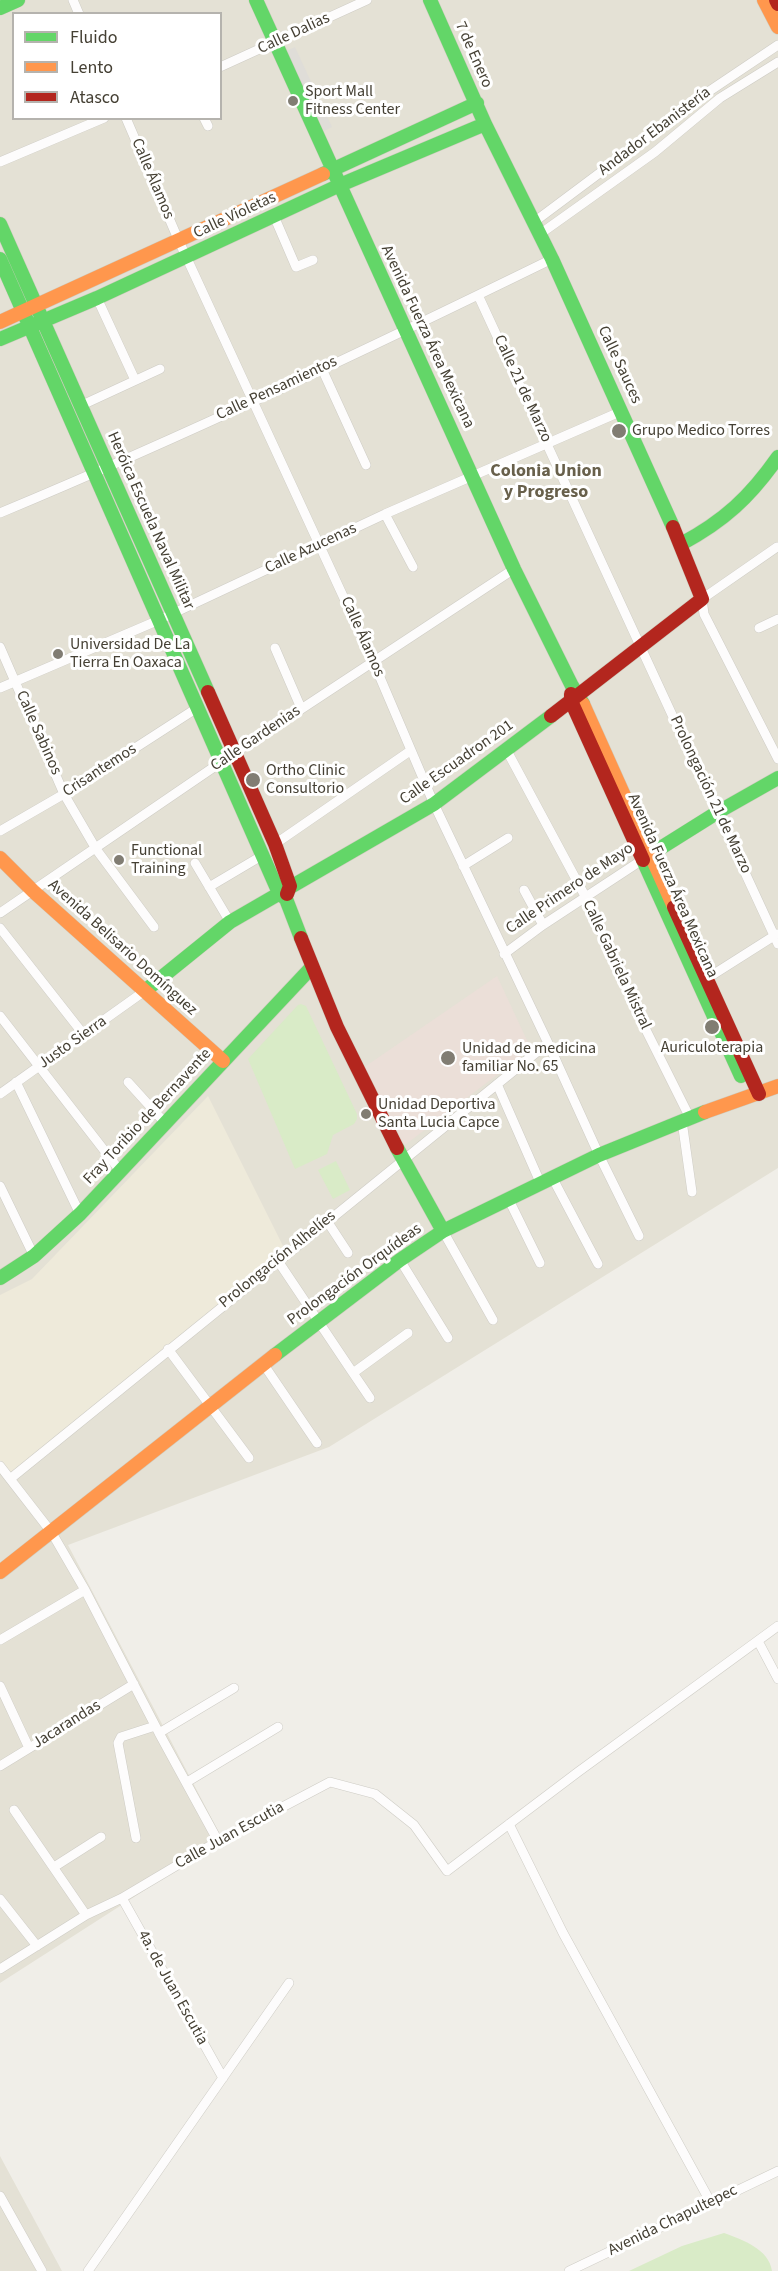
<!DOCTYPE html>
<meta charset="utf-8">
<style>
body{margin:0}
#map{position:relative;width:778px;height:2271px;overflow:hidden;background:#f0eee8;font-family:"Source Sans 3",sans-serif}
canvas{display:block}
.legend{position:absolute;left:12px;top:12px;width:210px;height:108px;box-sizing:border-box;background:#fff;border:2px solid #b5b3ae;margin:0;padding:8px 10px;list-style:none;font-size:18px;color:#454034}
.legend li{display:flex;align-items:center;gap:12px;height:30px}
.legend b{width:30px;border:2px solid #b5b3ae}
</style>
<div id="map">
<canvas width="778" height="2271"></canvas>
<ul class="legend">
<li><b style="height:8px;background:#63d668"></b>Fluido</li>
<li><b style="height:8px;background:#ff974d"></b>Lento</li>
<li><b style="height:8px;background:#b3261e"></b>Atasco</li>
</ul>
</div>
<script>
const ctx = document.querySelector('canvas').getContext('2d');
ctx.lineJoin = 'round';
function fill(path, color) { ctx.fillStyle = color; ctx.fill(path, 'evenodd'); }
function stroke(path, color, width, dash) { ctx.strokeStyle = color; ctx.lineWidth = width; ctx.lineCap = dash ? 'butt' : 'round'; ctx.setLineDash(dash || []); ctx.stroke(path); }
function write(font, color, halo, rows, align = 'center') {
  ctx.font = font + ' "Source Sans 3",sans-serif'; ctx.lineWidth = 6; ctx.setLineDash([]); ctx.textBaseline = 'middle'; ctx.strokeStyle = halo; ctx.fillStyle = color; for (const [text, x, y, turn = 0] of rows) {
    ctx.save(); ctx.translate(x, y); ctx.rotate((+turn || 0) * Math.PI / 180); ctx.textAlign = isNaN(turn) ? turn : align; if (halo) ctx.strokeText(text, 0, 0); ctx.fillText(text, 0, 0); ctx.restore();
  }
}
const residential = new Path2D(`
 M0,0H778V1168L329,1447L68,1545L223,1840L0,1983ZM14,14H220V118H14Z
 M0,2156L62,2271H0Z`);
const education = new Path2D(`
 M208,1096L285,1250L11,1476L0,1461V1295L32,1279Z`);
const medical = new Path2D(`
 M497,976L531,1049L401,1148L363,1068Z`);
const green = new Path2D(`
 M301,1004L306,1006L357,1114V1119L354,1124L333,1135L327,1154L295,1169L248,1059L298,1005Z
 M336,1161L350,1190L333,1199L318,1170Z
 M724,2233C743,2240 769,2249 772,2271H629L682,2246Z`);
const parking = new Path2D(`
 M295,47L332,127L324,131L286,51Z`);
const street = new Path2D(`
 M73,0L79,14
 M220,67L367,0
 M126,118L178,239L373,661L434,804L548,1043L599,1155L639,1236
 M204,118L208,126
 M0,162L104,118
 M274,216L296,267L313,260
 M534,222L708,92L778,45
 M540,234L655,152L720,98L778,62
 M478,295L778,944
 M97,298L135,380
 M322,369L366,465
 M80,406L160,369
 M0,513C187,435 370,348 552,259
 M385,514L413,567
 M777,547L702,599L704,614L778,759
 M759,628L778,619
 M0,647L64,794L96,849L154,927
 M275,648L301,708
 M0,688L159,620L385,514L622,411
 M506,749L585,896L644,1026L690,1118
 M0,831L64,794L197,708
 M275,844L410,751
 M195,863L230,922
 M463,866L508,838
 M209,887L263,855
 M524,890L543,925
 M0,913L236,752L514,569
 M0,928L84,1035
 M504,954L543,925L642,860
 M703,981L777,934
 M0,1016L121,1172
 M16,1082L80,1214
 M128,1082L166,1124
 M497,1084L540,1182
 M0,1094L146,990
 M682,1121L692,1192
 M552,1177L598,1264
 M0,1186L34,1256
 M508,1198L540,1263
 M327,1221L348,1253
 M443,1231L493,1320
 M400,1260L448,1338
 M278,1261L353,1373L408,1333
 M168,1349L249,1458
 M264,1365L317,1443
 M353,1373L370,1398
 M0,1466L52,1533L85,1590L159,1733L218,1841
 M10,1479L548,1043
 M0,1640L85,1590
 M758,1641L778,1679
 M0,1686L29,1748
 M159,1733L234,1688
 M0,1766L134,1684
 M187,1782L278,1727
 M14,1810L86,1915
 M509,1824L563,1933L711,2203
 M136,1838L118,1743L121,1737L155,1726
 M54,1867L101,1837
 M122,1898L223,2078
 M0,1899L37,1946
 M0,1969L86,1915L122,1898L218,1841L330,1782L375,1794L414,1825L447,1871L578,1772L778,1626
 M0,2196L42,2271
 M88,2271L289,1983
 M569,2271L778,2171`);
const fast = new Path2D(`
 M256,0L514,569L572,686L583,704
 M430,0L485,124L552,259L673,527
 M0,8L18,0
 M323,174L477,103
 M0,224L208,692
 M0,259L279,893L286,899L301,938
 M0,339L97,298L340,185L485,124
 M681,544C724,521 750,497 778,457
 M643,859L718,812L778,778
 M643,860L741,1076
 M146,990L230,922L434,804L551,716
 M397,1148L443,1231
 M0,1278L34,1256L80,1214L311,968
 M275,1355L400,1260L443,1231L599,1155L705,1112`);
const slow = new Path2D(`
 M764,0L778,27
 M0,322L323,174
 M583,704L674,907
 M0,858L33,891L223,1061
 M705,1112L778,1086
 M0,1572L275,1355`);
const jam = new Path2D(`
 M776,0L778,4
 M208,692L275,844L290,886L287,894
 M571,694V701L643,860
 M551,716L702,599L673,527
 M674,907L759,1094
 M301,938L337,1027L397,1148`);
const markers = [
 [293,101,6,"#817d73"],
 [619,431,8,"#817d73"],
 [58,654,6,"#817d73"],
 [253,780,8,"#817d73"],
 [119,860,6,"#817d73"],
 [712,1027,8,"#817d73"],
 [448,1058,8,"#817d73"],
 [366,1114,6,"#817d73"]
];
const streetNames = [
 ["Calle Dalias",294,34,-25],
 ["7 de Enero",473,55,66],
 ["Andador Ebanistería",655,132,-37],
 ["Calle Álamos",152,179,67],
 ["Calle Violetas",235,216,-25],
 ["Avenida Fuerza Área Mexicana",427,337,65],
 ["Calle Sauces",619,365,65],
 ["Calle Pensamientos",277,389,-25],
 ["Calle 21 de Marzo",522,389,65],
 ["Heróica Escuela Naval Militar",150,521,66],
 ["Calle Azucenas",311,549,-25],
 ["Calle Álamos",362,637,66],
 ["Calle Sabinos",38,733,66],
 ["Calle Gardenias",256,739,-34],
 ["Calle Escuadron 201",457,763,-35],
 ["Crisantemos",100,771,-33],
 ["Prolongación 21 de Marzo",710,795,65],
 ["Avenida Fuerza Área Mexicana",672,886,66],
 ["Calle Primero de Mayo",570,889,-34],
 ["Avenida Belisario Domínguez",122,948,42],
 ["Calle Gabriela Mistral",616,965,65],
 ["Justo Sierra",73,1043,-35],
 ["Fray Toribio de Bernavente",148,1117,-47],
 ["Prolongación Alhelíes",278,1260,-39],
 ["Prolongación Orquídeas",355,1275,-36],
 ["Jacarandas",67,1725,-32],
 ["Calle Juan Escutia",230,1836,-29],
 ["4a. de Juan Escutia",172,1988,61],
 ["Avenida Chapultepec",673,2221,-26]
];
const poiNames = [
 ["Sport Mall",305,92],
 ["Fitness Center",305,110],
 ["Grupo Medico Torres",632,431],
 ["Universidad De La",70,645],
 ["Tierra En Oaxaca",70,663],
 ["Ortho Clinic",266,771],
 ["Consultorio",266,789],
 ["Functional",131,851],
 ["Training",131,869],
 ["Auriculoterapia",712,1048,"center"],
 ["Unidad de medicina",462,1049],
 ["familiar No. 65",462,1067],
 ["Unidad Deportiva",378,1105],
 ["Santa Lucia Capce",378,1123]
];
const neighbourhoodNames = [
 ["Colonia Union",546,472],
 ["y Progreso",546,493]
];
fill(residential, '#e4e1d5');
fill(education, '#eeeada');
fill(medical, '#ebdfd8');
fill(green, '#d9ebc7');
fill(parking, '#dfddd8');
stroke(street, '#ceccc5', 10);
stroke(fast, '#cfccbf', 15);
stroke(slow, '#cfccbf', 15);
stroke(jam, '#cfccbf', 15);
stroke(street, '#fdfcfc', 9);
stroke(fast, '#63d668', 14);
stroke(slow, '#ff974d', 14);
stroke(jam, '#b3261e', 14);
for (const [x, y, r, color] of markers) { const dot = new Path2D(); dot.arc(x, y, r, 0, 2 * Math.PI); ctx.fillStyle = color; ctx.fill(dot); stroke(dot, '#fff', 2); }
write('16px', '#454034', '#fff', streetNames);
write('16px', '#454034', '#fff', poiNames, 'left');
write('bold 18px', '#68604b', '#fff', neighbourhoodNames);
</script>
